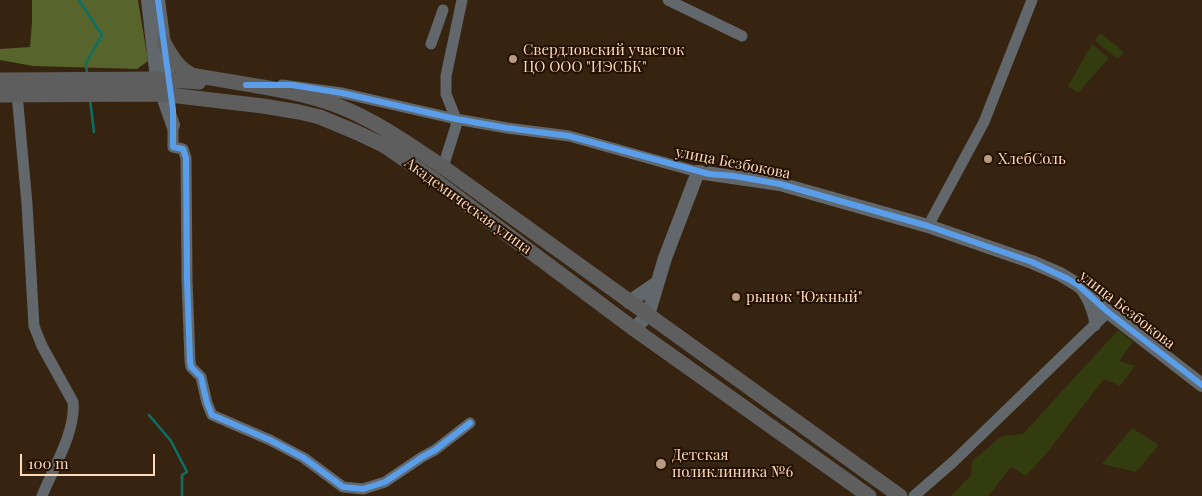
<!DOCTYPE html>
<meta charset="utf-8">
<style>
body{margin:0}
#map{position:relative;width:1202px;height:496px;overflow:hidden;background:#362411;font-family:"Playfair Display",serif}
canvas{display:block}
.scale{position:absolute;left:20px;top:454px;width:135px;height:22px;box-sizing:border-box;border:2px solid #fcdabc;border-top:0;padding-left:6px;font-size:15px;line-height:18px;white-space:nowrap;color:#fcdabc;-webkit-text-stroke:4px #241101;paint-order:stroke}
</style>
<div id="map">
<canvas width="1202" height="496"></canvas>
<div class="scale">100 m</div>
</div>
<script>
const ctx = document.querySelector('canvas').getContext('2d');
ctx.lineJoin = 'round';
function fill(path, color) { ctx.fillStyle = color; ctx.fill(path, 'evenodd'); }
function stroke(path, color, width, dash) { ctx.strokeStyle = color; ctx.lineWidth = width; ctx.lineCap = dash ? 'butt' : 'round'; ctx.setLineDash(dash || []); ctx.stroke(path); }
function write(font, color, halo, rows, align = 'center') {
  ctx.font = font + ' "Playfair Display",serif'; ctx.lineWidth = 4; ctx.setLineDash([]); ctx.textBaseline = 'middle'; ctx.strokeStyle = halo; ctx.fillStyle = color; for (const [text, x, y, turn = 0] of rows) {
    ctx.save(); ctx.translate(x, y); ctx.rotate((+turn || 0) * Math.PI / 180); ctx.textAlign = isNaN(turn) ? turn : align; if (halo) ctx.strokeText(text, 0, 0); ctx.fillText(text, 0, 0); ctx.restore();
  }
}
const green = new Path2D(`
 M1100,33L1124,52L1118,59L1095,41Z
 M1092,44L1109,58L1078,93L1068,86Z
 M1118,330L1133,342L1119,361L1135,366L1120,386L1104,379L1045,455L1026,476L1011,467L988,496H951L971,475L972,461L1002,436L1023,434Z
 M1132,428L1159,445L1136,472L1102,464Z`);
const forest = new Path2D(`
 M32,0H138L148,61L137,69L33,66L0,60V49L30,47L32,22Z`);
const stream = new Path2D(`
 M79,0L102,35L86,63L87,74
 M90,99L94,132
 M149,415L171,441L187,472L182,475V496`);
const minor = new Path2D(`
 M668,0L742,36
 M431,44L443,10
 M282,85L342,93L456,119L507,128L569,136L698,172
 M17,94L27,204L34,326L42,346L73,402C76,432 53,468 42,496
 M173,125V147L183,149L186,158L187,279L190,361L191,367L201,377L207,403L212,415L270,440L304,458L343,487L363,489L385,482L422,457L435,450L470,423
 M443,167L456,126V119L446,94V76L462,0
 M928,226L984,122L1032,0
 M1083,292C1090,303 1094,313 1095,326
 M914,496L953,462L1108,312`);
const tertiary = new Path2D(`
 M148,0L157,79L173,125
 M158,0L170,90
 M629,302L657,283
 M634,329L648,315L665,258L698,172L780,184L928,226L1032,262L1060,274L1078,285L1108,312L1202,385`);
const secondary = new Path2D(`
 M164,43C172,57 177,67 192,75C240,84 295,89 341,107C378,122 410,145 443,167L900,496
 M0,80L157,79L199,82
 M0,95L161,94L263,106L299,112L320,117L358,133L385,146L436,181L634,329L869,496`);
const cycleway = new Path2D(`
 M158,0L173,110V147L183,149L186,158L187,279L190,361L191,367L201,377L207,403L212,415L270,440L304,458L343,487L363,489L385,482L422,457L435,450L470,423
 M246,85H292L342,93L456,119L507,128L569,136L709,174L734,176L780,184L928,226L1032,262L1068,279L1078,285L1108,312L1202,385`);
const markers = [
 [513,59,5,"#b79a80"],
 [988,159,5,"#b79a80"],
 [736,297,5,"#b79a80"],
 [661,464,6,"#b79a80"]
];
const poiNames = [
 ["Свердловский участок",523,50],
 ["ЦО ООО \"ИЭСБК\"",523,67],
 ["ХлебСоль",998,159],
 ["рынок \"Южный\"",746,297],
 ["Детская",672,455],
 ["поликлиника №6",672,472]
];
const streetNames = [
 ["улица Безбокова",733,163,11],
 ["Академическая улица",468,206,36],
 ["улица Безбокова",1127,310,38]
];
fill(green, '#333c0f');
fill(forest, '#57642b');
stroke(stream, '#0b7166', 2.5);
stroke(minor, '#61676b', 11);
stroke(tertiary, '#61676b', 14);
stroke(secondary, '#5d5e5d', 15);
stroke(cycleway, '#5a9eea', 6);
for (const [x, y, r, color] of markers) { const dot = new Path2D(); dot.arc(x, y, r, 0, 2 * Math.PI); ctx.fillStyle = color; ctx.fill(dot); stroke(dot, '#241101', 2); }
write('15px', '#fcdabc', '#241101', poiNames, 'left');
write('15px', '#fcdabc', '#241101', streetNames);
</script>
